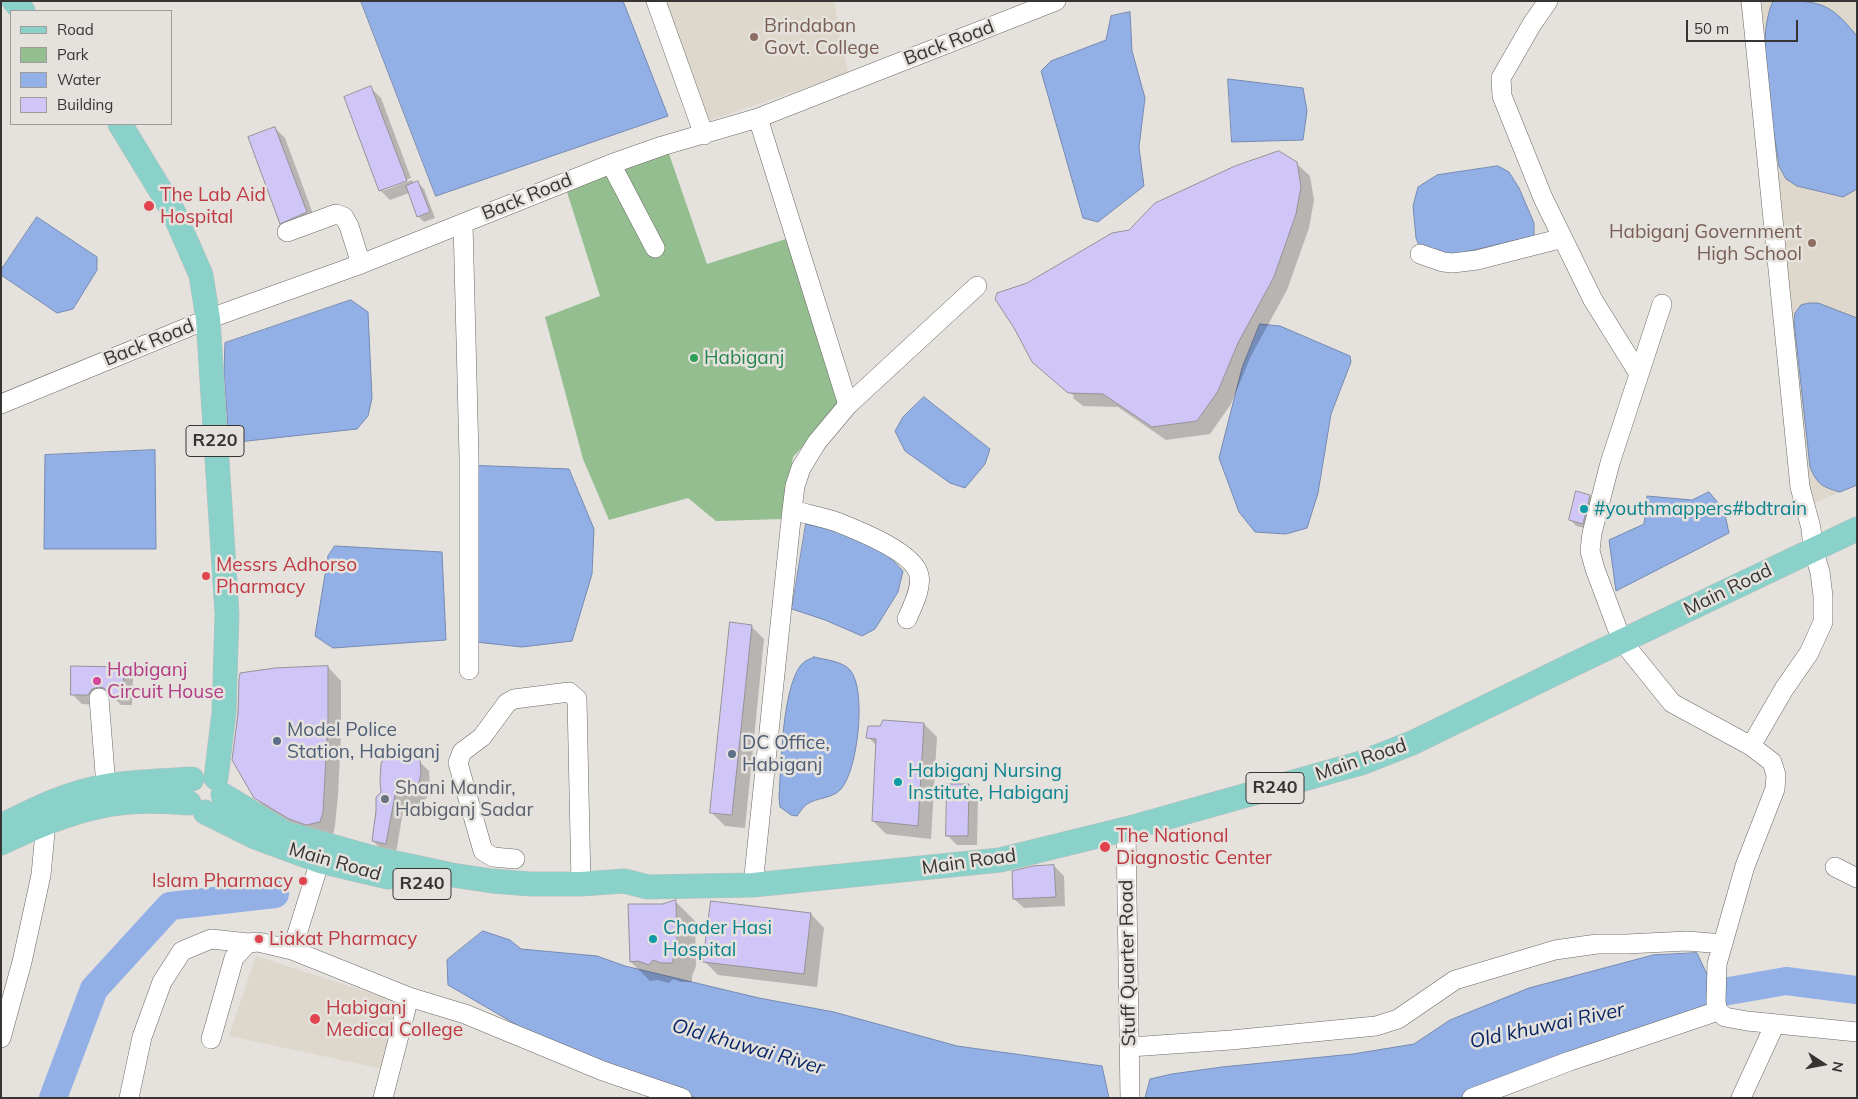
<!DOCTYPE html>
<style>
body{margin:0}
#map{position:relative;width:1858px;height:1099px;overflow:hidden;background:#e5e2de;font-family:Mulish,sans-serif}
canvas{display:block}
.frame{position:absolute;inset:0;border:2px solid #363533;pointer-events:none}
.legend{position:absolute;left:10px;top:10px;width:162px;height:115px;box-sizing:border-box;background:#e5e2de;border:1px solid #9f9d9a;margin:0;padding:6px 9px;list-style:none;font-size:15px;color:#363533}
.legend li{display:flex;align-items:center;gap:10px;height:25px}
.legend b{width:25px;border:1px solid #9f9d9a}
.north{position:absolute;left:1798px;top:1039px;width:50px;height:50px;-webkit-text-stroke:4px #e5e2de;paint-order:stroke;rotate:101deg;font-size:14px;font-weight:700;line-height:20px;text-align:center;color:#363533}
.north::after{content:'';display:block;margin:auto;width:18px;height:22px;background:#363533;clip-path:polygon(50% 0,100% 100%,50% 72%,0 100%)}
.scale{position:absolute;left:1686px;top:20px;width:112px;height:22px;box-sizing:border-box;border:2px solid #363533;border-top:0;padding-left:6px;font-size:15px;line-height:18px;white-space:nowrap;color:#363533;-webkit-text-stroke:4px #e5e2de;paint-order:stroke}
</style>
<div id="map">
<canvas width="1858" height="1099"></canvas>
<div class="frame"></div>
<ul class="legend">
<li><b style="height:6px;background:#8ad1ca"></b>Road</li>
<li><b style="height:14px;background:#94bd90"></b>Park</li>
<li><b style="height:14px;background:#92afe6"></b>Water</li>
<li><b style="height:14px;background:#cfc5f6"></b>Building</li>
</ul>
<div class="north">N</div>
<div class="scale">50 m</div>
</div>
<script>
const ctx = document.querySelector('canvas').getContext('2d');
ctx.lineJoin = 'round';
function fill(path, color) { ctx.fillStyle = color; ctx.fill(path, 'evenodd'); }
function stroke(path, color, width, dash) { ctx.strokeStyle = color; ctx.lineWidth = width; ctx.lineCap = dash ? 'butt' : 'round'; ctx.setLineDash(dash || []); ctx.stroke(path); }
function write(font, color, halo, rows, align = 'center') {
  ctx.font = font + ' Mulish,sans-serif'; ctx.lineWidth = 5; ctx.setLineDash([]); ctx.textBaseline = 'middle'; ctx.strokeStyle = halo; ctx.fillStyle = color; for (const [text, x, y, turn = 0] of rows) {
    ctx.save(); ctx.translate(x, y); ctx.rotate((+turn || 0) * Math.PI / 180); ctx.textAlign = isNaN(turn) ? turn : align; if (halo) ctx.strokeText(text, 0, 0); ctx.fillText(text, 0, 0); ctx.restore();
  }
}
const built = new Path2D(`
 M654,1H834L848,73L700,124Z
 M1740,1H1857V485L1798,510L1755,115Z
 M256,956L399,1002L383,1069L229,1036Z`);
const green = new Path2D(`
 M667,148L707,264L789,238L847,399L793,457L783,519L716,521L688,498L609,520L583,459L545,317L600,296L567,192Z`);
const water = new Path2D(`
 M361,1H623L668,116L436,196Z
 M1773,1C1818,1 1828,0 1857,36V189L1843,197L1797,186L1786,179L1779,166C1773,121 1754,42 1773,1Z
 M1130,12L1132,51L1145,98L1139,147L1144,186L1098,222L1083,218L1041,71L1051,61L1106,40L1111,16Z
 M1228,79L1303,88L1307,111L1303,140L1232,142Z
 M1498,166L1509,172L1519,188L1534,223V236L1440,258L1422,253L1416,238L1413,206L1418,187L1437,175Z
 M37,217L97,257V270L73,309L57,313L1,275V270Z
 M351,300L368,312L372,398L368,416L357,429L229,443L224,373L225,343Z
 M1810,303H1818L1857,318V485L1840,492C1822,487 1817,484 1810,467L1794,321L1795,313L1801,305Z
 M1260,324L1280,326L1350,356L1351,362L1331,414L1318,493L1307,528L1286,534L1255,532L1239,512L1219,458L1242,368Z
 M924,397L990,449L985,464L965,488L950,483L905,451L895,431L903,417Z
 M155,450L156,549H44L45,455Z
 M465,465L569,469L594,529L592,574L572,641L522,647L466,641Z
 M1709,492L1724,510L1729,533L1616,591L1609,540L1644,524L1647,496L1692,500Z
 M806,524L854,535L883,550L903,571L898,592L875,629L862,636L825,620L792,609Z
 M335,546L442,552L446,640L333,648L315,636L328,556Z
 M814,657C826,660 842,661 850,670C867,689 858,770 841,789C832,799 818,797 807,804C803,807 800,812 797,816L791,815L780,807L779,798C781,766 782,689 801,665C804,661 810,659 814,657Z
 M483,931L510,940L521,949L597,956L625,966L759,998L834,1012L957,1046L1102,1066L1109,1098H696L548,1043L448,985L447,960Z
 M1697,953L1713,987L1703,1015L1466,1098H1145L1150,1079L1172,1074L1222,1067L1353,1054L1414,1044L1450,1020L1529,988L1653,955Z`);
const shadow = new Path2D(`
 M371,88L381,98L411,178L383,188V191L412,180L414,184L418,183L424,189L435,218L424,222L418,216L409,193L390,200L380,190Z
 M275,128L285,138L316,222L291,233L281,223Z
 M1296,163L1310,176L1314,200L1309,228L1287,290L1251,356L1231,404L1210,434L1166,440L1118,407L1083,406L1073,398L1074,396L1033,362L1027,284L1130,231Z
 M1590,496L1596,502L1589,529L1576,526L1570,519Z
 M751,626L764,639L745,828L725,826L712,813Z
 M328,667L341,681V734L338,795L335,826L333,835L307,834L268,811L255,797L233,760L241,674Z
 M123,669L133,678L132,705H121L113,697L109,696L102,699L98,705L82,704L72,694Z
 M924,724L937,737L931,839L886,834L873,821L877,746L868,737Z
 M419,761L429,771L430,784L428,796L422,803L417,806L404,805L396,853L383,851L373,841L378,811Z
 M968,786L978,796L977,845H957L947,835Z
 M1054,866L1064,876L1065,906L1024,908L1014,899Z
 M676,902L695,921L696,966L692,976V982H681L673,979L669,983L658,980L650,981L631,962L662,905Z
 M712,902L811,914L824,928L817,987L718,975L705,962Z`);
const river = new Path2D(`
 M1689,998L1786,981L1857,990
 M53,1098L94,989L170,906L275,894`);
const building = new Path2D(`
 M371,86L407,181L379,191L344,97Z
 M275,127L307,212L280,224L248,137Z
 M1279,151L1297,162L1301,187L1296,214L1274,277L1238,343L1218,391L1197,421L1152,427L1103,394L1068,393L1032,362L1014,328L995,299L997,293L1027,283L1112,233L1129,230L1155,203L1235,166Z
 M418,181L430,212L417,217L406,186Z
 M1576,491L1590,495L1583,524L1569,520Z
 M730,622L752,625L732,815L710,813Z
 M71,666L124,667L123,696H110L104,688L99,687L92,689L88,695H71Z
 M328,666V721L323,812L320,822L306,825L289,819L254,798L232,760L238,714L239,679L240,673L275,668Z
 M883,720L924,723L918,826L872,821L876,739L866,738L868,726H880Z
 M385,756L414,757L420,760L421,774L418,786L412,793L407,796L395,795L386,844L372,841L376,811V797L381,792L380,781L381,764Z
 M947,784H969L968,836H946Z
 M1054,865L1056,897L1013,899L1012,871L1033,866Z
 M676,900L677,946L673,956V963H661L653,960L649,965L638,961L630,962L628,904H662Z
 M711,901L811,913L804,974L703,962Z`);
const minor = new Path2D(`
 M656,1L704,135
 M1548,1L1532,24L1501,78L1502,96L1543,198L1593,300L1639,374
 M1751,1L1800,487L1811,528L1813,549L1820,572L1823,596V622L1809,653L1784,689L1751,746
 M758,118L848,405
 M611,164L655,248
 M463,223L469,457V670
 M287,232L336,214L344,217L349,226L361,264
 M1420,254L1443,262L1453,263L1477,260L1563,238
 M1662,304L1610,463L1592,533L1590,551L1595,569L1622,641L1672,703L1751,746L1772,762L1776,775L1775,789L1745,866L1717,964L1716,1002L1718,1011L1725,1017L1747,1021L1857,1032
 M1,404L208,319L361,264L611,164L662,146L758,118L1056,1
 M792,510C806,514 822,517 837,522C857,530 914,552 919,575C922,589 912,607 907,619
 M99,698L106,786L108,798
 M1126,829L1130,1098
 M515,859L493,857L483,851L458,763L462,752L482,737L507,703L514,699L569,692L577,699L581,884
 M1835,867L1857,878
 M753,885L792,510L795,486L801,468L817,442L848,405L977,286
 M292,950L324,848
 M1,1038L22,962L41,875L46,822
 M211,1039L234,958L248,943L258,942L292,950L409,997L465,1014L603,1071L682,1098
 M1130,1047L1231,1040L1376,1026L1398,1019L1455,980L1555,950L1597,944H1627L1687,941L1723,944
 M129,1098L142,1037L162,982L182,951L211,939L248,943
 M383,1098L409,997
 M1472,1098L1570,1061L1718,1011
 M1741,1098L1775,1024`);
const major = new Path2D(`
 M14,1L23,11
 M120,124L173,211L201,275L208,319L227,614L224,712L216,778
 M223,795L285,833L377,859L452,875L492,881L531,884H581L624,881L648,887L753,885L1000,860L1126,829L1361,763L1412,743L1574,664L1857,529
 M205,812L255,837L320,861L388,877
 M1,826C35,809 69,792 106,786C134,781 163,781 192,779
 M1,843C42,824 85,805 130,802C149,800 169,802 189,803`);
const markers = [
 [754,37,5,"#8d6e63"],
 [149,206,6,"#e0444e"],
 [1812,243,5,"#8d6e63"],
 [694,358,5,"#2e9e5b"],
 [1584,509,5,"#0f9aa8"],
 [206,576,5,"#e0444e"],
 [97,681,5,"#d1479c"],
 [277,741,5,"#5c6f8a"],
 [732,754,5,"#5c6f8a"],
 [898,782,5,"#0f9aa8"],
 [385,799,5,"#6b7280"],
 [1105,847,6,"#e0444e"],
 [303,881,5,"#e0444e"],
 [259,939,5,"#e0444e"],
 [653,939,5,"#0f9aa8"],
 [315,1019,6,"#e0444e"]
];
const shields = [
 [215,441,58],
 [1275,788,58],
 [422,884,58]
];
const shieldNames = [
 ["R220",215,441],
 ["R240",1275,788],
 ["R240",422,884]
];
const educationNames = [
 ["Brindaban",764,26],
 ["Govt. College",764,48],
 ["Habiganj Government",1802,232,"right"],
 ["High School",1802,254,"right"]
];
const streetNames = [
 ["Back Road",949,43,-21],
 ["Back Road",527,197,-22],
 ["Back Road",149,343,-22],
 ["Main Road",1728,590,-26],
 ["Main Road",1361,760,-19],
 ["Main Road",335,862,16],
 ["Main Road",969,862,-8],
 ["Stuff Quarter Road",1128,963,-91]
];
const healthNames = [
 ["The Lab Aid",160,195],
 ["Hospital",160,217],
 ["Messrs Adhorso",216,565],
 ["Pharmacy",216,587],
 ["The National",1116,836],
 ["Diagnostic Center",1116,858],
 ["Islam Pharmacy",293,881,"right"],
 ["Liakat Pharmacy",269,939],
 ["Habiganj",326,1008],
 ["Medical College",326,1030]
];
const leisureNames = [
 ["Habiganj",704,358]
];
const cultureNames = [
 ["#youthmappers#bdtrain",1594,509],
 ["Habiganj Nursing",908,771],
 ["Institute, Habiganj",908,793],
 ["Chader Hasi",663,928],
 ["Hospital",663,950]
];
const hotelNames = [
 ["Habiganj",107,670],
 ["Circuit House",107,692]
];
const serviceNames = [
 ["Model Police",287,730],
 ["Station, Habiganj",287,752],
 ["DC Office,",742,743],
 ["Habiganj",742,765]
];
const worshipNames = [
 ["Shani Mandir,",395,788],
 ["Habiganj Sadar",395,810]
];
const waterNames = [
 ["Old khuwai River",1547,1026,-12],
 ["Old khuwai River",748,1047,16]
];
fill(built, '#ded8cc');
fill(green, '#94bd90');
fill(water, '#92afe6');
stroke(water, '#768ab0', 1);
fill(shadow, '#0003');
stroke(river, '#92afe6', 28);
fill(building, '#cfc5f6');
stroke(building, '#939397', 1);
stroke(minor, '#6a6864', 20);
stroke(major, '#bfbebe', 25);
stroke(minor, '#fff', 19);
stroke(major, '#8ad1ca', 24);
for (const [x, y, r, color] of markers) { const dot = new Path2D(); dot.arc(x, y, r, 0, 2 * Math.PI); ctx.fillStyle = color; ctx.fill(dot); stroke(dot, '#e5e2de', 2); }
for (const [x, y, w] of shields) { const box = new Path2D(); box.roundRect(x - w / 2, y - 15.5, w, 31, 4); ctx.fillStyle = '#e5e2de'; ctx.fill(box); stroke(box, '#363533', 1); }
write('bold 18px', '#363533', null, shieldNames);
write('19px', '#785e54', '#e5e2de', educationNames, 'left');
write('19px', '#363533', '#e5e2de', streetNames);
write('19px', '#be3a42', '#e5e2de', healthNames, 'left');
write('19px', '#27864d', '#e5e2de', leisureNames, 'left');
write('19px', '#0d838f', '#e5e2de', cultureNames, 'left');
write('19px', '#b23c85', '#e5e2de', hotelNames, 'left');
write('19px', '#4e5e75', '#e5e2de', serviceNames, 'left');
write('19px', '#5b616d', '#e5e2de', worshipNames, 'left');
write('italic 20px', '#0a2867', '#e5e2de', waterNames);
</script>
